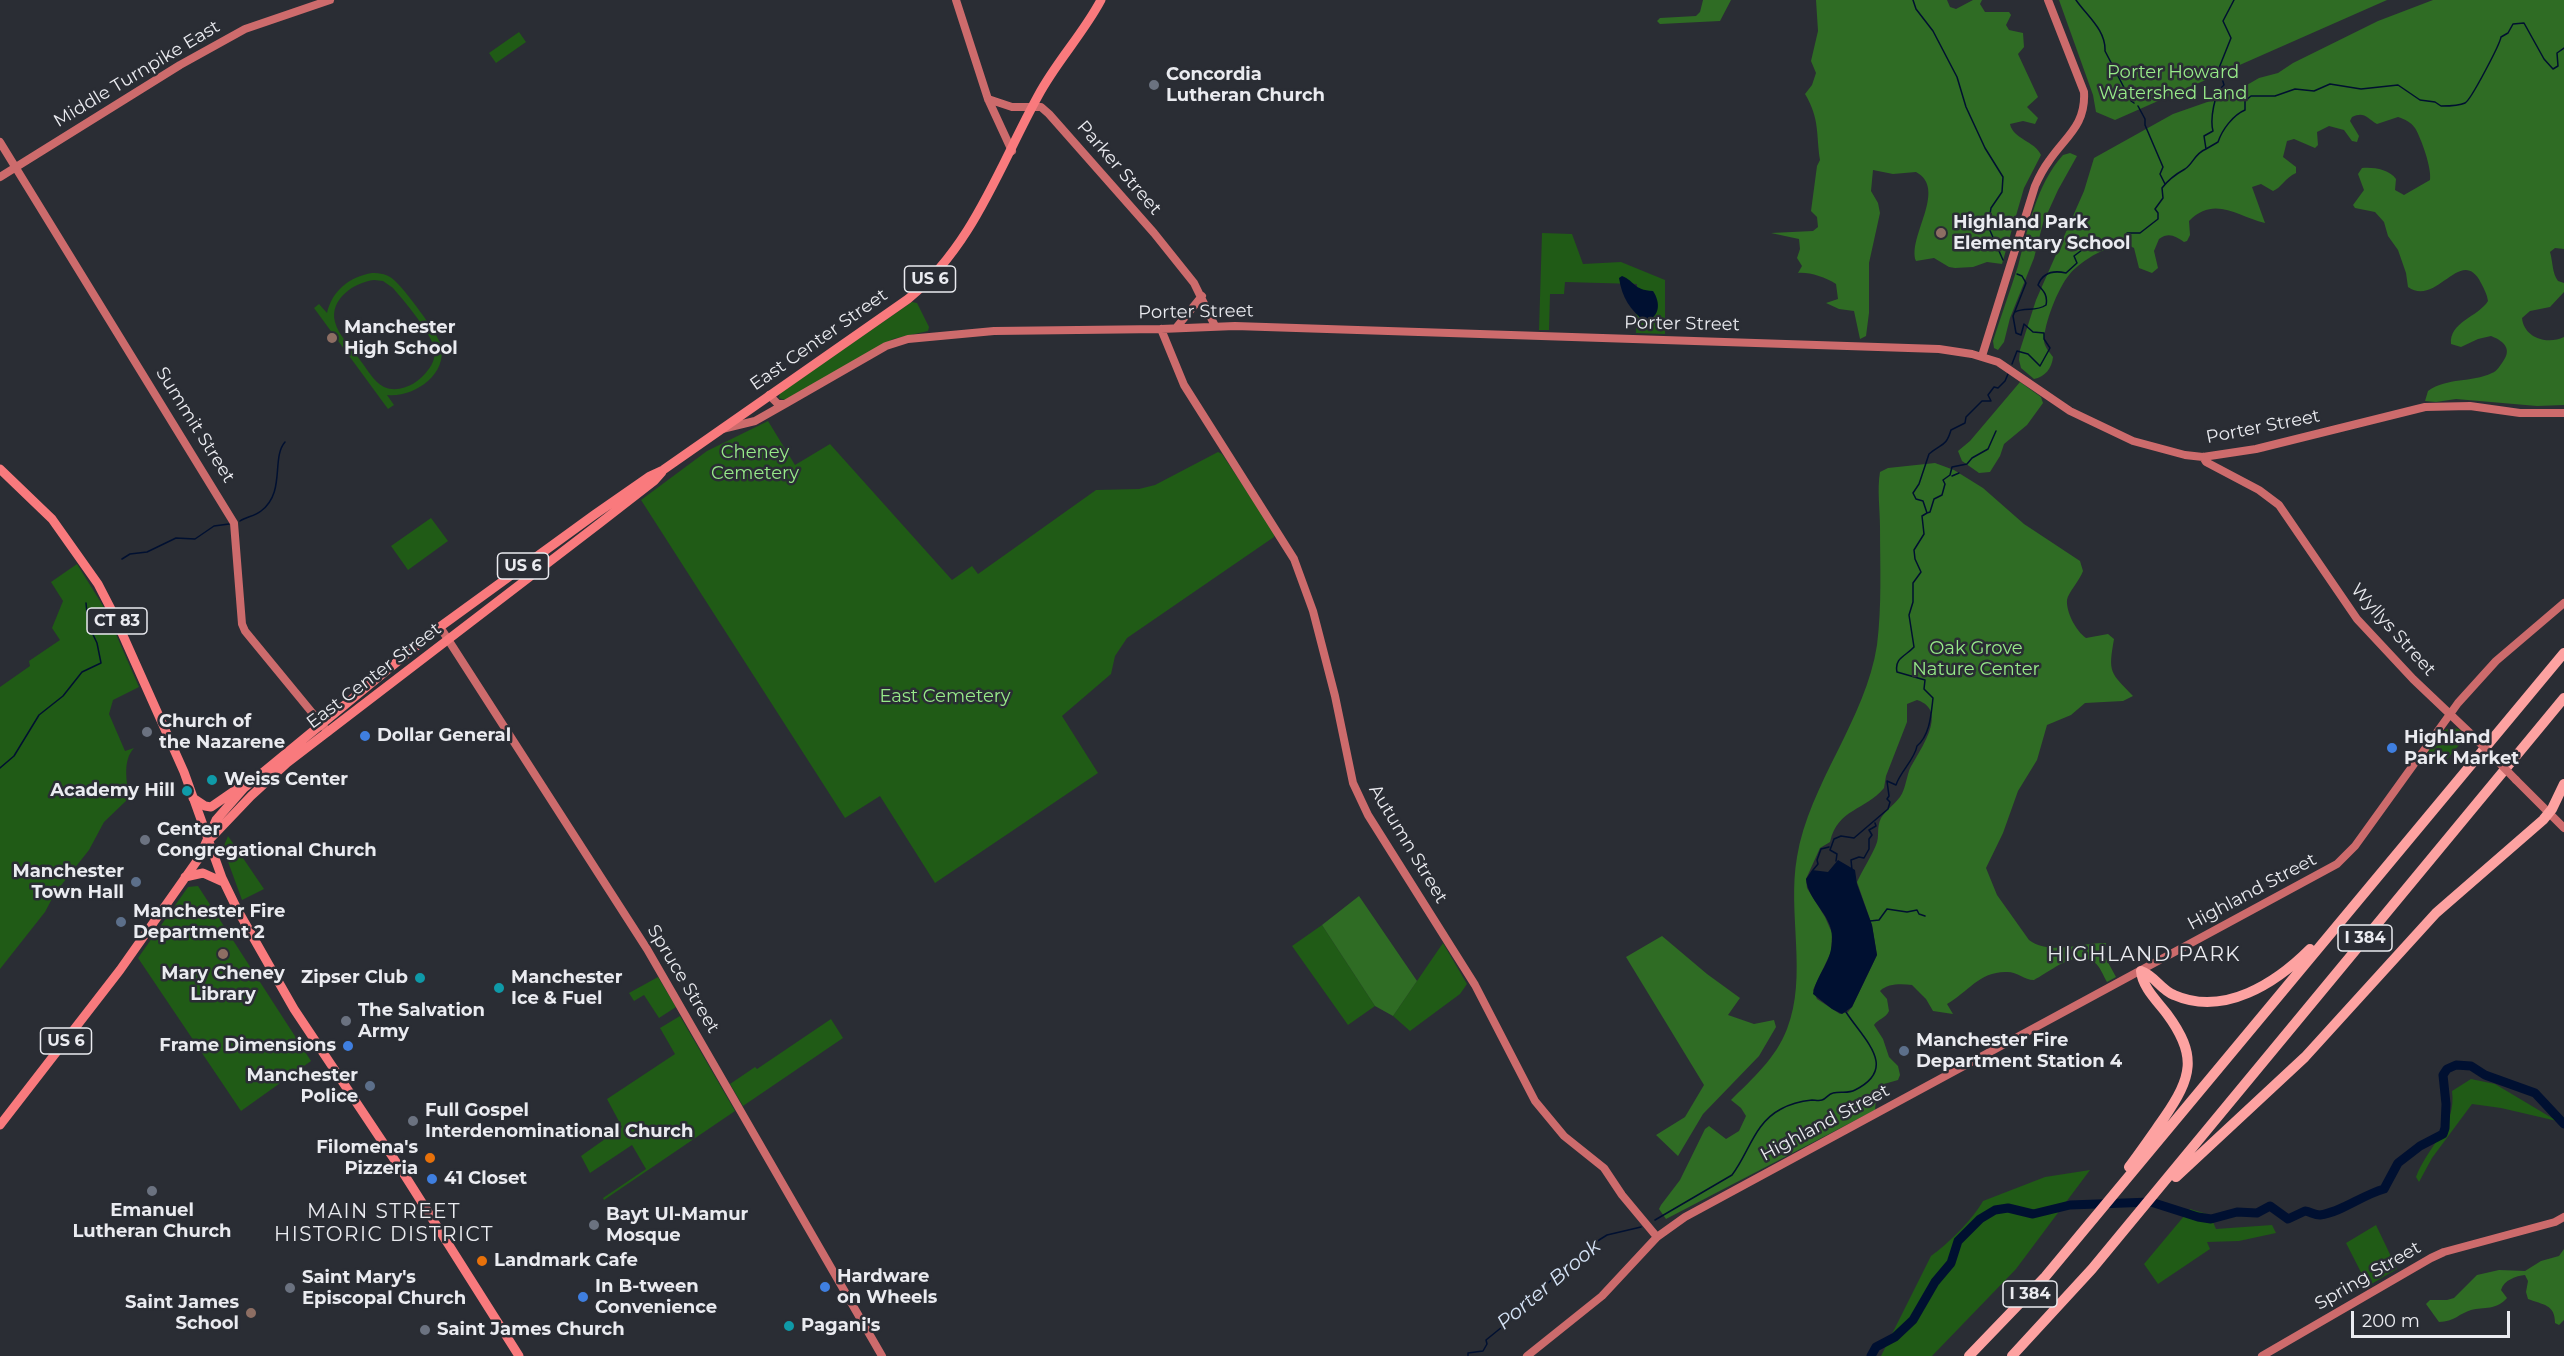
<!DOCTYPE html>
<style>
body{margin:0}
#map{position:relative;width:2564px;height:1356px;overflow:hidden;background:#2a2d34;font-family:Montserrat,sans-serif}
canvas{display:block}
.scale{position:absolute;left:2351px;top:1311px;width:159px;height:27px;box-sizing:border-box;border:3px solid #eaebf0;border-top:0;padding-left:8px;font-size:18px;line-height:21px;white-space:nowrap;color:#eaebf0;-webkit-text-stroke:4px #2a2d34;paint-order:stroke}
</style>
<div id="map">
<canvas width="2564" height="1356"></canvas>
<div class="scale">200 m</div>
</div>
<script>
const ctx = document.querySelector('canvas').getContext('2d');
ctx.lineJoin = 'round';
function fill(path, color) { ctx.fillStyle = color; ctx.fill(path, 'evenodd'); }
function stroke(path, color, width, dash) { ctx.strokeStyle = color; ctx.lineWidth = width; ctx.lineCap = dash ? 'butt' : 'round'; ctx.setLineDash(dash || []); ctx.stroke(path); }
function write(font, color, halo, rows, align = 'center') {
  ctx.font = font + ' Montserrat,sans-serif'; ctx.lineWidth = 5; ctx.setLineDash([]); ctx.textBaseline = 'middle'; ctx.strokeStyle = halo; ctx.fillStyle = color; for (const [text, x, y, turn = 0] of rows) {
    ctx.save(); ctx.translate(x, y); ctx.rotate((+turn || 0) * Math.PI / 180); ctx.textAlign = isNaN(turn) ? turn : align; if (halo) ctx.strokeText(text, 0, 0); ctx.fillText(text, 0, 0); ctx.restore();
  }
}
const green = new Path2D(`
 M519,32L526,42L496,63L489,53Z
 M1542,233L1572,234L1583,264L1621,262L1665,280V334L1636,333L1637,284L1565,282L1564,294H1550L1549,330H1539Z
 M372,273C380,273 388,274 394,280C404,288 438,334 441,345C448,375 413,398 387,395L394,405L388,409L314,308L319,304L327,313C332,291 349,277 372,273ZM374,280L383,281L393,288C404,301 431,332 434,348C436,356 433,364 428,370C419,383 400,394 384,387C374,382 367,369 360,360C352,348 338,335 335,322C329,299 355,282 374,280Z
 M912,302L917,303L929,327L928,331L893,339L785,400L779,398L780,393Z
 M768,421L795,465L830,444L952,580L972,566L978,574L1096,490L1139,489L1155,485L1218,452L1222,454L1274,532V537L1127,638L1115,656L1111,674L1062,716L1098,773L935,883L880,796L845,818L641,500L707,451Z
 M431,518L448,541L408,570L391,546Z
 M77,564L105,609L139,687L113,700L109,714L125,751L134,748C122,761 127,782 129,798L104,822L89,850L55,893L45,912L0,969V687L30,666L29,661L60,640L52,628L63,601L51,582Z
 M2452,727L2461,730L2467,736L2441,766L2422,756L2442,731Z
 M228,836L264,889L242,900L223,848Z
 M198,886L311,1061L241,1111L138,958L188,887Z
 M1322,925L1375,1006L1348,1025L1292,946Z
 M1443,943L1467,984L1460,994L1410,1031L1393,1016Z
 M658,977L676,1007L659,1018L644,995L634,1001L629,993Z
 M680,1016L735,1111L604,1200L603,1198L646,1169L632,1145L590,1173L581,1156L622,1127L607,1099L675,1054L660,1028Z
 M831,1019L843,1038L743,1106L730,1084L755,1067L757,1069Z
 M2471,1079L2495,1084L2557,1121L2501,1108L2472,1104L2432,1158L2419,1182L2416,1177C2427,1147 2457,1126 2452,1091Z
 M2090,1170L2016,1269L1932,1356H1881L1931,1256C1948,1244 1973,1219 1983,1201L2045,1177Z
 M2190,1209L2210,1215L2216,1229L2272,1225L2276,1233L2239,1241L2207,1242L2210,1249L2158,1284L2144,1264Z
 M2376,1225L2397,1269L2368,1286L2346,1243Z`);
const forest = new Path2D(`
 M1703,0H1731L1720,21L1660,24L1657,21L1660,18L1696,16L1700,12Z
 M1816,0H1947L1950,7L1956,9L1973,0H1982L1980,4L1985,12H2009L2011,15L2006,25L2009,30L2023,33L2024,47L2018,54L2038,97L2027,107L2038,118L2035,124L2023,121L2010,124C2013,139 2035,141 2041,155L2024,188L2002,264L1987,262L1973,267L1955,268L1949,267L1934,258L1916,261C1907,237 1948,189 1916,172L1893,174L1873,170L1871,191L1878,203L1880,213L1869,263V313L1866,336L1860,339L1854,311L1839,309L1826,303L1838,299L1836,284C1825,277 1809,272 1798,273L1802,266L1797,258L1800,249L1799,239L1771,233L1813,231L1818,227L1817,217L1811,211L1817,166L1820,160C1816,134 1820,119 1805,94L1812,85L1816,73L1811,61L1818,31Z
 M2059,0H2387L2115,120L2096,112L2093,95Z
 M2433,0H2564V249L2555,248L2550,252C2553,262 2552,273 2558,281L2564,283V292L2550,307L2530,311L2522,318C2524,338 2547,345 2564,337V405L2537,406L2456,399L2436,402L2425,401L2428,391C2448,377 2471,383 2492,373C2497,371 2499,367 2502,363C2512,350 2506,342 2491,336L2478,339L2461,347L2451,344C2449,322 2478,317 2488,301C2487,294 2484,289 2481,283C2461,244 2437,308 2408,287L2406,273L2398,250L2388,236L2384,222L2375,212L2355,208L2353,205L2364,190L2358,174L2362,168C2373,167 2389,169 2396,179L2395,190L2404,195L2430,180C2432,168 2421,138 2415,128C2411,122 2404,119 2398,117L2377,124C2367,118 2364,111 2352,117L2350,121L2359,136L2357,142L2352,141L2344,130L2329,126L2317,132L2318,145L2315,148L2294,139L2287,141L2283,157L2296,167V173C2285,178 2281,188 2273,191L2261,184L2252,187L2265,223C2238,217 2215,195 2189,221L2190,235L2187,241L2184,242C2175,236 2169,232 2159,239L2154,251L2158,268L2152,273L2139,268L2134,248C2116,238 2080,261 2069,275C2058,288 2044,324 2044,341C2045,348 2049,351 2053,357C2052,368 2045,377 2034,379L2021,368L2019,360L2020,350L2036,300L2084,191L2094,158L2173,114L2233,93L2259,78L2278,73L2293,63L2378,21Z
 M2070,153L2077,156L2058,190L2043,223L2034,258L2010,318L2004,342L1998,350L1994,348L1993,341C2001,316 2010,291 2018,266C2028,229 2036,185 2063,155Z
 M2020,382L2041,397L2043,403L2027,425L2004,444L2000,456L1990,472L1979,473L1962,461L1958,451L1970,441Z
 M1935,463L1954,470L1983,488L2024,524L2080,561L2083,571C2080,580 2068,593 2067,600C2066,612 2076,631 2086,638L2108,634L2114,639C2108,673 2110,672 2133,696L2123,701L2085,703L2071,715L2047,725L2037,760L2018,791L2003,833L1986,868L1997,895L2029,940C2050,956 2082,942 2106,943L2104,955L2116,977L2107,982C2103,976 2101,967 2094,962C2075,949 2050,972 2034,980C2024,980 2018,972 2007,972C1980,971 1968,992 1947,1004L1953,1014L1933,1011L1926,999L1912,985C1902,984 1888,983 1880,991L1887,999L1889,1011C1885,1019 1878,1019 1874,1025L1883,1039L1889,1057L1898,1066L1900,1075L1898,1080L1884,1084L1877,1089L1875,1110L1666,1219L1659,1209L1661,1205L1680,1180L1705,1129L1709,1126L1726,1139L1739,1131L1746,1116L1741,1108L1731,1100C1752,1079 1776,1058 1787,1029C1808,976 1787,913 1797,857C1809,784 1866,719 1877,645C1882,606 1880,566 1880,527C1880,509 1877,490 1880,472L1888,468ZM1917,700C1951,711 1917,753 1909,771C1906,780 1905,790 1900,797C1894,805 1886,810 1881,818C1876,828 1880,836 1876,845C1871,857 1863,869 1857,882L1872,925L1877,955L1852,1007L1848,1012L1840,1014L1817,999L1813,990L1831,952L1832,933L1825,917L1807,888L1806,879L1820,848L1830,842C1838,808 1865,811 1884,788L1886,776L1907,722V704Z
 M1359,896L1417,981L1393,1016L1375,1006L1322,925Z
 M1662,936L1707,974L1740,998L1728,1015L1754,1024L1774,1020L1776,1027L1759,1056L1703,1114L1678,1156L1656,1135L1685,1117L1704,1085L1626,957Z
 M2564,1249V1320L2559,1325L2555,1323C2555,1304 2543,1305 2528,1299L2526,1292L2528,1281L2525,1275C2516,1276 2504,1280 2501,1290L2507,1298C2497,1310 2484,1307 2471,1310C2460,1313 2454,1322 2439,1322L2426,1304L2430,1300H2447L2454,1298L2477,1275L2499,1270L2525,1271L2541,1261L2559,1256Z`);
const water = new Path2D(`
 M1622,276C1635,281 1633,290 1653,291C1661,303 1660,317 1645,322C1630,309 1622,298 1619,278Z
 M1838,860L1855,870L1857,884L1872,925L1877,955L1852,1007L1842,1014L1832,1009L1813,994C1816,974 1833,962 1832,937C1832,915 1808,901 1806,879L1812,870L1828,872Z`);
const stream = new Path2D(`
 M1913,0L1916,9L1933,31L1957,77L1966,107L1985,148L2003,177L2002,192L1991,208L1988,226L2003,260
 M2076,0C2087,16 2106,30 2105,51L2131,101L2134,103
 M2138,106L2145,119V125L2163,167L2160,174L2165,184
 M2206,149L2218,142C2222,130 2233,115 2245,110V101L2251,96H2275L2295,89L2314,91L2330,84L2361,89L2398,85L2420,100L2435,102L2441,106C2447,106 2459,106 2465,103C2471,100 2500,44 2501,37L2508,33L2513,24L2524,23L2544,59L2553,69L2558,66L2557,53L2564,48
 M2015,312C2025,307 2036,312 2046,305C2048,296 2044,291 2038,285C2043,272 2053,270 2066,273L2077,263L2074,256L2090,244L2107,238L2126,243L2127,233H2140L2158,219V213L2155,209L2163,198L2162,188C2168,180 2176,174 2185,169C2194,163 2194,154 2206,149L2204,136L2213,131C2210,120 2214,92 2224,85L2219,68L2231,38L2223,21L2234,0
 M2012,364L2017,351L2028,354L2040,366L2050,348L2044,339V333L2033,332L2024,324L2021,335L2016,333L2013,316L2026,283L2022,276L2017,274
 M1952,476L1959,473
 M1927,513L1930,512L1934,499L1942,495L1945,484L1943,480L1950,475L1952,467L1967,464L1972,458L1988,449L1996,431
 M240,521C246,517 255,516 261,511C286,492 271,458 285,442
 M122,559L130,554L147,552L176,538L195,539L214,526L229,524
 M0,768L14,756L39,715L63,696L82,672L101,663L97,643L88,624L86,603
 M1836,861L1837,854L1830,850L1834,839L1841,836L1854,838L1888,809L1890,802L1887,799L1889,796L1887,781L1896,785C1900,772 1915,759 1917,746C1930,735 1931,715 1933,698L1924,689L1925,680L1897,672C1894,658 1906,656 1914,647L1909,615L1913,602V583L1921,572L1915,559L1914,550L1924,534L1922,516L1927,513L1923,501L1916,499L1913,493L1919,484L1929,454C1942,443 1946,447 1951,430L1965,423L1966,417L1982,401H1991L1988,395L1994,387L1998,388L2005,381L2008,374
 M1813,870L1818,864L1817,860L1821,849L1829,847
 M1852,870L1851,860L1859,857L1864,858L1869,849V839L1872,835L1869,830L1876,826L1875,823
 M1870,921L1879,920L1887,909L1907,912L1917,910L1919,914L1925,916
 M1655,1220L1732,1175C1749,1153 1754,1123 1781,1109C1790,1104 1803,1101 1812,1100C1815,1100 1819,1101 1822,1100C1826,1099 1828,1094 1833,1093C1841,1091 1848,1094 1855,1090C1899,1068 1864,1040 1846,1012
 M1468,1356V1353L1483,1351L1487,1344L1486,1340L1518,1314L1529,1299L1599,1240L1607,1235L1641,1227`);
const river = new Path2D(`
 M1871,1356L1876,1347L1895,1337L1913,1320L1935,1282L1951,1263L1958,1241L1980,1219L1995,1210L2008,1208L2033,1214L2070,1205L2151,1202L2198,1217L2211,1219L2237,1212L2257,1213L2270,1206L2288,1219L2305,1211C2311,1212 2314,1215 2320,1215C2342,1212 2362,1195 2384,1189L2398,1163L2420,1146L2443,1134L2445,1128L2446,1104L2443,1075L2447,1069L2456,1065L2471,1066L2485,1075L2535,1093L2564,1124`);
const secondary = new Path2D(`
 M956,0L988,99L1012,151
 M988,99L1012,107H1041L1049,114L1154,233L1194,283L1215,326
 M0,142L234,523L242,624L245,631L328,732
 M0,177L180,65L245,29L330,0
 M1176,328L1202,296
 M1161,329L1184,385L1294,559L1313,611L1335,696L1353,783L1368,815L1475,985L1535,1101L1564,1136L1604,1168L1622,1195L1657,1237
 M1982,356L2035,186C2039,177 2043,169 2049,161C2066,136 2086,125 2084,92L2048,0
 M769,395L778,404H785L886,346L908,339L994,331L1161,329L1235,326L1939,349L1972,354L1998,362L2070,411L2133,441L2185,455L2203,457L2256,449L2425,407L2470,406L2520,413H2564
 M722,429L755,421L785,404
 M2203,457L2206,462L2259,490L2279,505L2357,619L2413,679L2473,736
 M440,627L647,949L882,1356
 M2516,780L2564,828
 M1527,1356L1602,1296L1657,1237L1685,1217L2337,864L2355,846L2458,703L2496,661L2564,603
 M2262,1356L2431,1258L2444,1252L2555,1222L2564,1217`);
const primary = new Path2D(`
 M0,469L52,519L98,584L113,613L184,772L222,878L237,909L294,1009L402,1171L519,1356
 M193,798L205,806L211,807L237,789
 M210,839L251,796L287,763L600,523L654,481L662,472
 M185,877L203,873L223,882
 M0,1125L120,970L199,858L216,820L244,788L437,629L594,515L650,476L663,470L908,299C973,246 999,167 1038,96C1056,62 1083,34 1101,0`);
const highway = new Path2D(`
 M2141,971C2154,975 2161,990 2174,995C2224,1017 2276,983 2310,949
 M2129,1167C2141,1151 2152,1135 2164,1118C2192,1077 2198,1056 2167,1014C2158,1002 2142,987 2141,971
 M2176,1177L2305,1057L2436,913L2543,820L2552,809L2564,784
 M1969,1356L2045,1277L2564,653
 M2012,1356L2092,1269L2564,698`);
const secondaryBridge = new Path2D(`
 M2473,736L2516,780`);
const markers = [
 [1154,85,6,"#6b7280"],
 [1941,233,6,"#8d6e63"],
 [332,338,6,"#8d6e63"],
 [147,732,6,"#6b7280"],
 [365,736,6,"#3f7fe0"],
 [2392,748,6,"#3f7fe0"],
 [212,780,6,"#0f9aa8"],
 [187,791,6,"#0f9aa8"],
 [145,840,6,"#6b7280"],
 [136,882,6,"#5c6f8a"],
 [121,922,6,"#5c6f8a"],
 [223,954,6,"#8d6e63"],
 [420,978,6,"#0f9aa8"],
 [499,988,6,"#0f9aa8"],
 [346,1021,6,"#6b7280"],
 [348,1046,6,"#3f7fe0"],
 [1904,1051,6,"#5c6f8a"],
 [370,1086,6,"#5c6f8a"],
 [413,1121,6,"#6b7280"],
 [430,1158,6,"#e8710a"],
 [432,1179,6,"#3f7fe0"],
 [152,1191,6,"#6b7280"],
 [594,1225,6,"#6b7280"],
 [482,1261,6,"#e8710a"],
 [825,1287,6,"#3f7fe0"],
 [290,1288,6,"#6b7280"],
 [583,1297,6,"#3f7fe0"],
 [251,1313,6,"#8d6e63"],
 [789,1326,6,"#0f9aa8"],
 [425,1330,6,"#6b7280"]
];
const shields = [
 [930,279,51],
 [523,566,51],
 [117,621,60],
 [2365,938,54],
 [66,1041,51],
 [2030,1294,54]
];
const shieldNames = [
 ["US 6",930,279],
 ["US 6",523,566],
 ["CT 83",117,621],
 ["I 384",2365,938],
 ["US 6",66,1041],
 ["I 384",2030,1294]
];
const parkNames = [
 ["Porter Howard",2173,73],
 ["Watershed Land",2173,94],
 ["Cheney",755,453],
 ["Cemetery",755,474],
 ["Oak Grove",1976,649],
 ["Nature Center",1976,670],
 ["East Cemetery",945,697]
];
const streetNames = [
 ["Middle Turnpike East",137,74,-31],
 ["Parker Street",1119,168,49],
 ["Porter Street",1196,312,-1],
 ["Porter Street",1682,324,1],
 ["East Center Street",819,340,-35],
 ["Summit Street",195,425,58],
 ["Porter Street",2263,427,-11],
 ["Wyllys Street",2393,630,48],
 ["East Center Street",374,676,-37],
 ["Autumn Street",1408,844,59],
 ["Highland Street",2252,892,-28],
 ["Spruce Street",683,979,59],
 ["Highland Street",1825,1123,-28],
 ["Spring Street",2368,1276,-30]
];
const poiNames = [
 ["Concordia",1166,75],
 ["Lutheran Church",1166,96],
 ["Highland Park",1953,223],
 ["Elementary School",1953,244],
 ["Manchester",344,328],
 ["High School",344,349],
 ["Church of",159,722],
 ["the Nazarene",159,743],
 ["Dollar General",377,736],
 ["Highland",2404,738],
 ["Park Market",2404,759],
 ["Weiss Center",224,780],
 ["Academy Hill",175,791,"right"],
 ["Center",157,830],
 ["Congregational Church",157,851],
 ["Manchester",124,872,"right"],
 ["Town Hall",124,893,"right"],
 ["Manchester Fire",133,912],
 ["Department 2",133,933],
 ["Mary Cheney",223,974,"center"],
 ["Library",223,995,"center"],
 ["Zipser Club",408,978,"right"],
 ["Manchester",511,978],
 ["Ice & Fuel",511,999],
 ["The Salvation",358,1011],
 ["Army",358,1032],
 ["Manchester Fire",1916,1041],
 ["Department Station 4",1916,1062],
 ["Frame Dimensions",336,1046,"right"],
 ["Manchester",358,1076,"right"],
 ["Police",358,1097,"right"],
 ["Full Gospel",425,1111],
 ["Interdenominational Church",425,1132],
 ["Filomena's",418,1148,"right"],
 ["Pizzeria",418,1169,"right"],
 ["41 Closet",444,1179],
 ["Emanuel",152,1211,"center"],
 ["Lutheran Church",152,1232,"center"],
 ["Bayt Ul-Mamur",606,1215],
 ["Mosque",606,1236],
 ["Landmark Cafe",494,1261],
 ["Hardware",837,1277],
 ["on Wheels",837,1298],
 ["Saint Mary's",302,1278],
 ["Episcopal Church",302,1299],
 ["In B-tween",595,1287],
 ["Convenience",595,1308],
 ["Saint James",239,1303,"right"],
 ["School",239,1324,"right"],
 ["Pagani's",801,1326],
 ["Saint James Church",437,1330]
];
const neighbourhoodNames = [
 ["HIGHLAND PARK",2144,955],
 ["MAIN STREET",384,1212],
 ["HISTORIC DISTRICT",384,1235]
];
const waterNames = [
 ["Porter Brook",1549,1285,-40]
];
fill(green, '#205b16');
fill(forest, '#2f6c24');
fill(water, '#001031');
stroke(stream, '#001031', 1.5);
stroke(river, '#001031', 9);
stroke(secondary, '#cd6b6c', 8);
stroke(primary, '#f97a7d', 9);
stroke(highway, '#fda2a1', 10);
stroke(secondaryBridge, '#cd6b6c', 8);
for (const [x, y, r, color] of markers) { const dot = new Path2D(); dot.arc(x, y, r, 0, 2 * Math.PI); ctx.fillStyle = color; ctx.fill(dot); stroke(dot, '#2a2d34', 2); }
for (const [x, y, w] of shields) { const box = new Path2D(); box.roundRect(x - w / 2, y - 13, w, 26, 4.5); ctx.fillStyle = '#2a2d34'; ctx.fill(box); stroke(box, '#eaebf0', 1.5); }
write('bold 16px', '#eaebf0', null, shieldNames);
write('18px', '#97ea89', '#2a2d34', parkNames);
write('18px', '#eaebf0', '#2a2d34', streetNames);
write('bold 18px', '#eaebf0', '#2a2d34', poiNames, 'left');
ctx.letterSpacing = '1.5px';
write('20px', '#eaebf0', '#2a2d34', neighbourhoodNames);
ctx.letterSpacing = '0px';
write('italic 20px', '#d5e3f6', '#2a2d34', waterNames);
</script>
